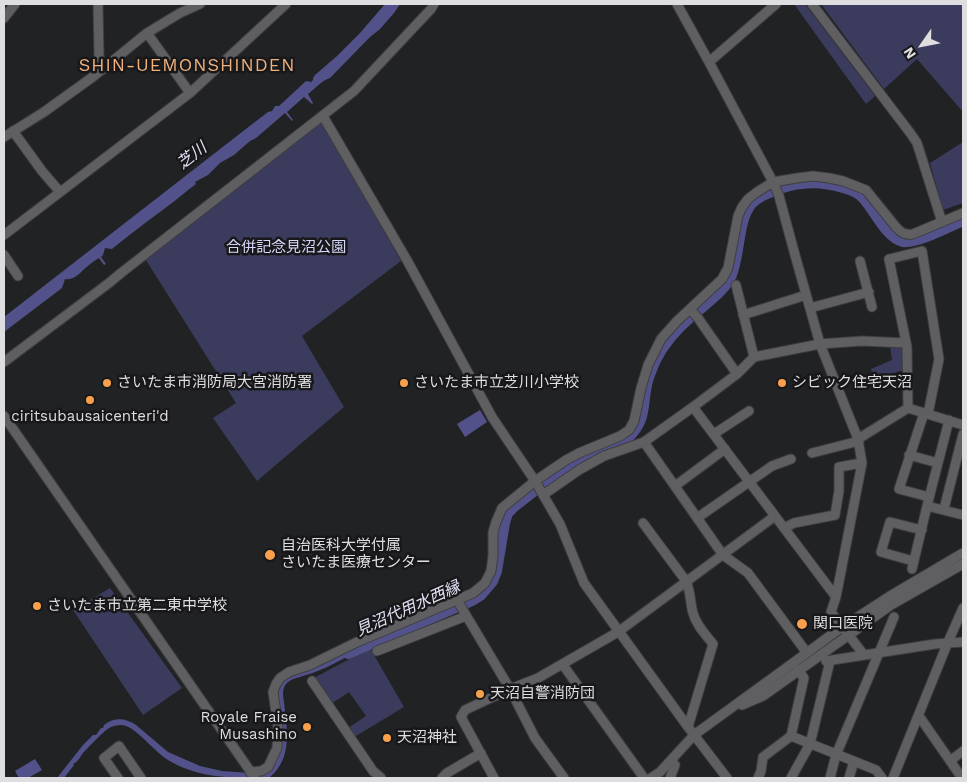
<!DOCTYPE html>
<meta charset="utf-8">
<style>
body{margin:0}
#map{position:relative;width:967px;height:782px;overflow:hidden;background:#212224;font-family:"Work Sans",sans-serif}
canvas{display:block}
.frame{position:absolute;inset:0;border:5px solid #dedee0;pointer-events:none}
.north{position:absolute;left:897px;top:20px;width:50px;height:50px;-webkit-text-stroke:4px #18181b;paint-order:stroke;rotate:237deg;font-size:14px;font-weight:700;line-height:20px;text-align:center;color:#dedee0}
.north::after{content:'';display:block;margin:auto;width:18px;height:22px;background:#dedee0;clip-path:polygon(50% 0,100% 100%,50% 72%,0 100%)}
</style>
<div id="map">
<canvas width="967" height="782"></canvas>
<div class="frame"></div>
<div class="north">N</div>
</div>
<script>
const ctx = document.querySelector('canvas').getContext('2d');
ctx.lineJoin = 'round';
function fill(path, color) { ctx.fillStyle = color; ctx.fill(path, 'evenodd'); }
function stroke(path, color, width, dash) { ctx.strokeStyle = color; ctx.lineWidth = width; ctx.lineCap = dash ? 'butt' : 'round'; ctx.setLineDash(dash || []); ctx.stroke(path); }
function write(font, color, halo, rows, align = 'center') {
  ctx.font = font + ' "Work Sans","Noto Sans JP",sans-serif'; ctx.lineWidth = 5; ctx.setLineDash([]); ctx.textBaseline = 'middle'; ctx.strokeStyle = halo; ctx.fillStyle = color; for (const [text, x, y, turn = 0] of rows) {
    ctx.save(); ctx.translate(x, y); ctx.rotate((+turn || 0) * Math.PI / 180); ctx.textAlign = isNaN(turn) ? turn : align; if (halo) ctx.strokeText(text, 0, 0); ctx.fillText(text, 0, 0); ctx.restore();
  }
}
const green = new Path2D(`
 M794,4H805L875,96L866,104Z
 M821,4H963V112L917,59L884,89Z
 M321,121L401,261L302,336L344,407L257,481L213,418L236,403L144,257Z
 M963,142V203L943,210L930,163Z
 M890,346L904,347L905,370L873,378L871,369L892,360Z
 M110,588L182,688L143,715L73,610Z
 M370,648L404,707L356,736L351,734L348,728L366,716L349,692L331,704L312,679Z`);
const water = new Path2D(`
 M385,4H400L394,13L380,29L370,37L330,78C321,81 315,89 308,94L313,103L312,104L304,97L287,112L293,120L292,121L285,113L256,138L250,141L234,155L220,163L208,175L195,182L196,184C186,191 178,199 168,206C149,220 130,234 112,249L105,248L103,255L101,257L106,264L104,265L99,258C96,260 92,262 89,265C81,271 75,281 65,279L62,288L4,332V317L251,125L268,112L272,111L275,106H279L306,81L311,82L313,80V78L315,75L337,56L360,33Z
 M480,410L487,422L465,437L457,424Z
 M361,643L363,648C344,658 325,670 303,676C297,678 290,679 286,684C282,689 283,696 284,702C287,731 293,758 269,778C234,778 199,779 168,760C155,752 139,731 126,726C122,724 116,725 111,727C104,730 89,747 83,753C80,757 78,762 73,764L74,765L64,778H57L83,745L93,735H96L101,728H103L104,725C115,717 125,718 136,725L168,752L200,766L222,771L264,774L279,755L277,694L278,689L284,678Z
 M35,759L42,770L28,778H19L15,771Z`);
const river = new Path2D(`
 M348,653L472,600L480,595L492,581L496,571L504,523L507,513L514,506L559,471L576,460L628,437C647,419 641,403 647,381C649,374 652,367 655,360C663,344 677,328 691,316C702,306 721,293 729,279C741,257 735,213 756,199C762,194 770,192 777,189C798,181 821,180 843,187C851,189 857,191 863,197C874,208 887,238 903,241C917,243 949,226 963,220`);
const minor = new Path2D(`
 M98,4L99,56L100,62L104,69
 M677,4L709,62L773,182L779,196L795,255L820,344L858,439L862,463L836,597L831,612L864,655
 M812,4L911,134L917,143L942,222
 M4,18L15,4
 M147,33L190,93
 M709,62L776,4
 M323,116L408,262L492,417L535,481L560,524L584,583L688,727L727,778
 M13,131L42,171L60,192
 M4,137L44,112L94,76L147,33L180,13L200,4
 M4,235L190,93L286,4
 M4,255L18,276
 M860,261L872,307
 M736,285L754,357
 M810,308L869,292
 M690,309L698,318L737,374
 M743,315L806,295
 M4,362L109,283L121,273L354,91L431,9L434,4
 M693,407L836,597
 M908,408L907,347L889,259L922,251L939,359L928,414
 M924,413L899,489L929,497
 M4,416L255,778
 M714,434L749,411
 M858,439L908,408L963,425
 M644,442L723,555L748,573L807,653
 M812,453L859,441
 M909,455L938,463
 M675,486L725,449
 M543,495L579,470L604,456L644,442L693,407L737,374L754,357L820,344L862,341L906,343
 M927,506L963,515
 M944,509L963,434
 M697,518L772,466L791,459
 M643,523L686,581C691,592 690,603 693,613C696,625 706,635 713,644L688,727
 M784,528L794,523L835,515L839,491V467L862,463
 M913,561L881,552L890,522L922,530
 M912,569L927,506L949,420
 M457,600L510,689L535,738L564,778
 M377,651L466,616
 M826,661L935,644L963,642
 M563,665L644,778
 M312,681L373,771L381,778
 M742,705L763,696L891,605L963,564
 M919,716L962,778
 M791,736L876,770L882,778
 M950,761L963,751
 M250,772L261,771L268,767L277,748L278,727L273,692L276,684L280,678L289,672L310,665L357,642L473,593L485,583L491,571L493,556V532L496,522L502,508L535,481L566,460L579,453L620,436L629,430L634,421L641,388L648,365L661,339L677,321L722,279L728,268L738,216L742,207L748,199L757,192L773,182L797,178L813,176L829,178L843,181L866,190L896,227C901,233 905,235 913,234L963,213
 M118,778L104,758L119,746L141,778
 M442,778L447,773L481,753
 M494,778L461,717L465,710L510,689L538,678L618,632L775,516
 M651,778L660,772L694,735L793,663L842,627L890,596L963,553
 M670,778L675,765L671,760
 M758,778L761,771L763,757L791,736L804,678L798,670
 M791,778L810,744L830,661
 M830,778L836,755L894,617
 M849,778L854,761
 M893,778L948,642L963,608`);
const markers = [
 [107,383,5,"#f9a04d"],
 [404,383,5,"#f9a04d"],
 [782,383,5,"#f9a04d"],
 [90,400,5,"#f9a04d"],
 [270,555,6,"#f9a04d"],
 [37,606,5,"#f9a04d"],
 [802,624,6,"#f9a04d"],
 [480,694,5,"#f9a04d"],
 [307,727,5,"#f9a04d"],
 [387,738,5,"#f9a04d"]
];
const parkNames = [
 ["合併記念見沼公園",286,248]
];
const poiNames = [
 ["さいたま市消防局大宮消防署",117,383],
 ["さいたま市立芝川小学校",414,383],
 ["シビック住宅天沼",792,383],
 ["ciritsubausaicenteri'd",90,417,"center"],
 ["自治医科大学付属",281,546],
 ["さいたま医療センター",281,563],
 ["さいたま市立第二東中学校",47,606],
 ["関口医院",813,624],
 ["天沼自警消防団",490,694],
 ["Royale Fraise",297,718,"right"],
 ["Musashino",297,735,"right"],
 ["天沼神社",397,738]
];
const waterNames = [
 ["芝川",192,156,-38],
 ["見沼代用水西縁",408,609,-24]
];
const quarterNames = [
 ["SHIN-UEMONSHINDEN",187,66]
];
fill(green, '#3b3b5e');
fill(water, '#53518a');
stroke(river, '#53518a', 12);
stroke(minor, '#3e3e40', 11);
stroke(minor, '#5f5f62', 9);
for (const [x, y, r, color] of markers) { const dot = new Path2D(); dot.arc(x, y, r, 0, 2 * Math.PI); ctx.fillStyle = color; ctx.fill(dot); stroke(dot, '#18181b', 2); }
write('15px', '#d5d6fa', '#18181b', parkNames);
write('15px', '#dedee0', '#18181b', poiNames, 'left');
write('italic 16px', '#e2e2f4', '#18181b', waterNames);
ctx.letterSpacing = '1px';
write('18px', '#f0b17d', '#18181b', quarterNames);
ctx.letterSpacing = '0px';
</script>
